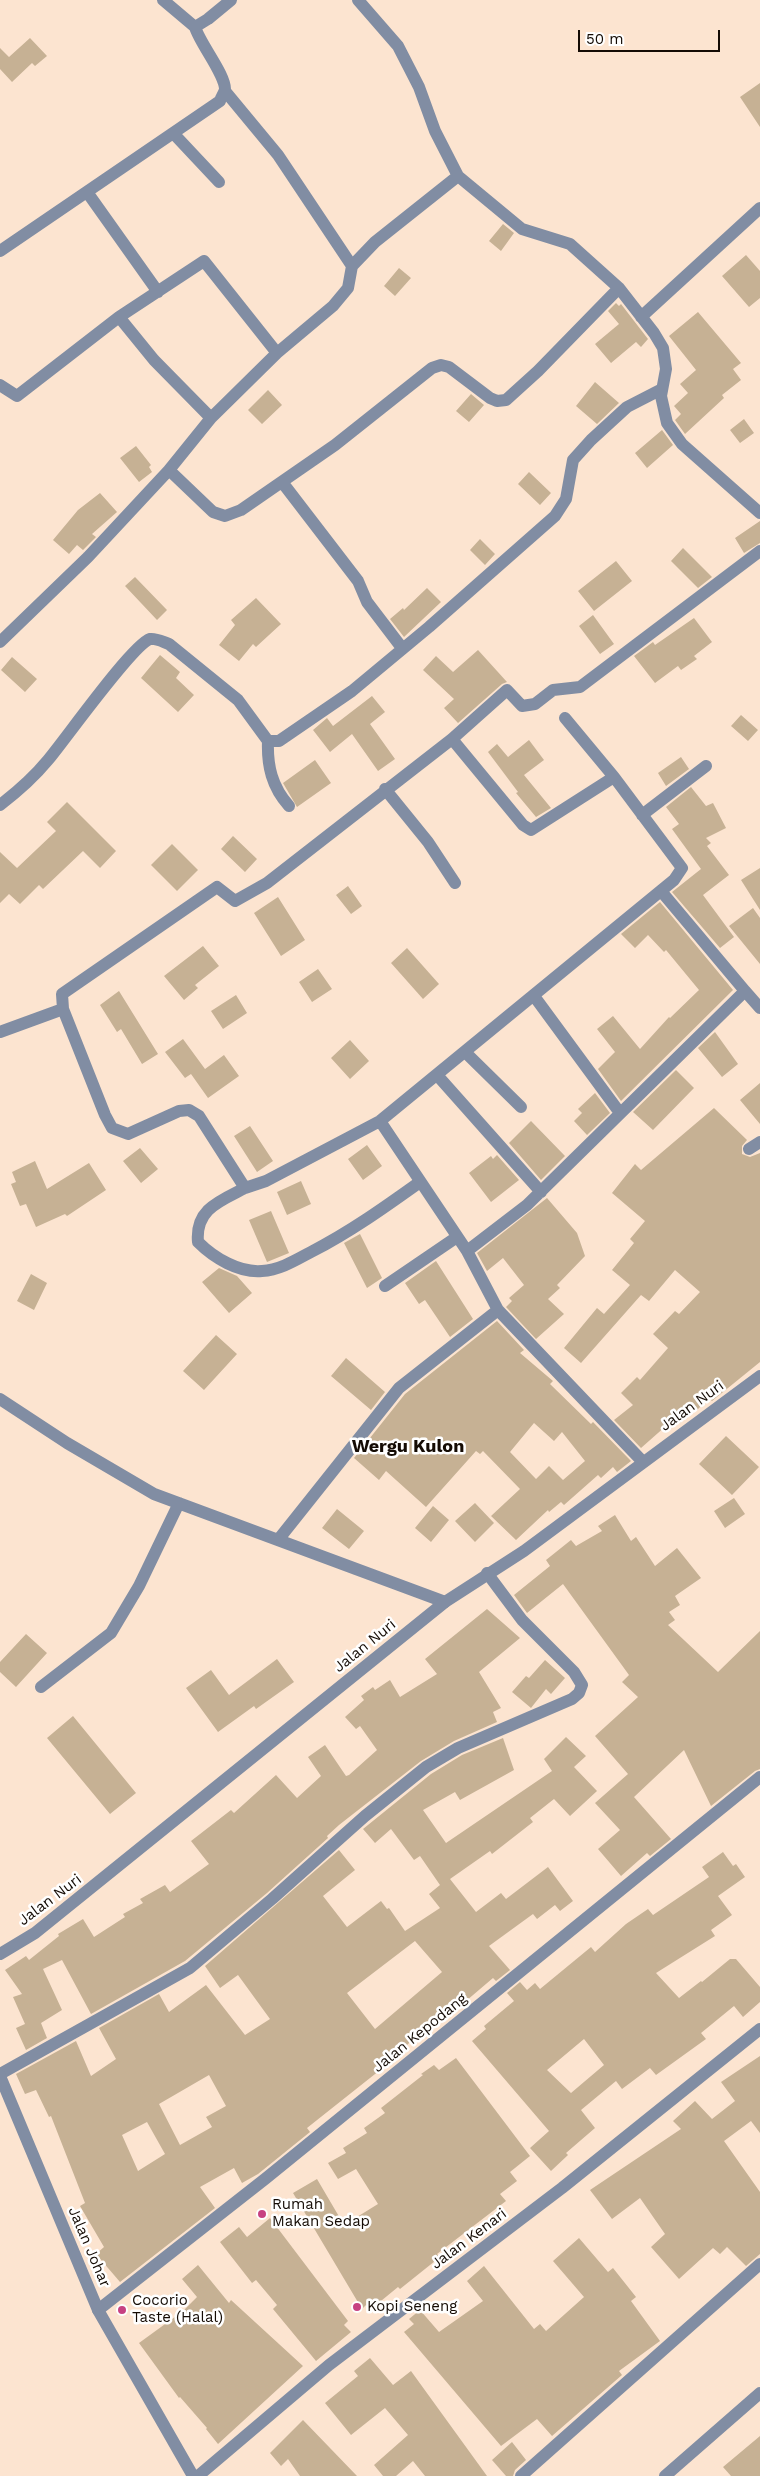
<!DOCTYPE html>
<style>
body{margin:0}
#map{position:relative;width:760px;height:2476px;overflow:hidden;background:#fce4d0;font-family:"Work Sans",sans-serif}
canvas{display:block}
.scale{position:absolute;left:578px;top:30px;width:142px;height:22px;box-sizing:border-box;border:2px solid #140b04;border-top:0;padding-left:6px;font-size:15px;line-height:18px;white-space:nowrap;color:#140b04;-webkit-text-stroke:4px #fff;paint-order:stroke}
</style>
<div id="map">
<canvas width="760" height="2476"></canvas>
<div class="scale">50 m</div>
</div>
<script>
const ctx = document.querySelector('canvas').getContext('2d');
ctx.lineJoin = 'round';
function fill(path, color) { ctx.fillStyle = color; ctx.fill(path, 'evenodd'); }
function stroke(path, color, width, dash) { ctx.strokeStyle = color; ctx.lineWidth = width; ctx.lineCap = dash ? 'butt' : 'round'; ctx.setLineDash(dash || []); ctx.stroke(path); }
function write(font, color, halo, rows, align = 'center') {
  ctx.font = font + ' "Work Sans",sans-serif'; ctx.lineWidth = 5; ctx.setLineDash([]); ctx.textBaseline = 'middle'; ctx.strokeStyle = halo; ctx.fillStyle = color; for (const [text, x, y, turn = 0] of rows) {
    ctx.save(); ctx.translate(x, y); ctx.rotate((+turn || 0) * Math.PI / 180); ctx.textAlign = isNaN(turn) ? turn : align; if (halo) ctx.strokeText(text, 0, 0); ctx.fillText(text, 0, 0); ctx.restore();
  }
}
const building = new Path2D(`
 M30,38L47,56L35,66L32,63L12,82L0,69V48L9,57Z
 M760,83V127L740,97Z
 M503,224L514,233L501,251L489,241Z
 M746,255L760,271V298L749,307L722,276Z
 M399,268L411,278L395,296L384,286Z
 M616,303L619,306L621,304L648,339L641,347L636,342L611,363L595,344L619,324L608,311Z
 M698,312L741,363L733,369L741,380L722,395L724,398L685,434L675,420L681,414L674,406L688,393L680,384L696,370L669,336Z
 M595,382L619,403L597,424L576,406Z
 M268,390L282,405L262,424L248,410Z
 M471,394L484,405L469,422L456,411Z
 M744,419L754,433L740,443L730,430Z
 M662,430L673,445L647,468L635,453Z
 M136,446L151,465L149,467L152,472L139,482L120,458Z
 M529,472L551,493L540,505L518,484Z
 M100,493L117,512L92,534L96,537L83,550L77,545L69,554L53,540L78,510Z
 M760,521V543L744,553L735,538Z
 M480,539L495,554L485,565L470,550Z
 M683,548L712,577L698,588L671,561Z
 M616,561L632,581L594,611L578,591Z
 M135,577L167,610L157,620L125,586Z
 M427,588L441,602L404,637L390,619L403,608L404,610Z
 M256,598L281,624L256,647L253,644L239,661L219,645L235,625L231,620Z
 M593,615L614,644L600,654L579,626Z
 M694,618L712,642L694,656L697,659L681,670L678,666L655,683L634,656L653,642L655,645Z
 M478,650L507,682L502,684L458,723L444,708L454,699L423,670L436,656L453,672Z
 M160,655L180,672L176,678L194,695L178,712L141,678Z
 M12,657L37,679L25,692L1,670Z
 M372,696L385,712L370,724L395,759L378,771L352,734L330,752L313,730L327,718L333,726Z
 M741,715L758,730L748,741L731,726Z
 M529,740L544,760L524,775L551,808L536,817L516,793L518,792L488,752L497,744L508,757Z
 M681,757L689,769L666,786L658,773Z
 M315,760L331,783L297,807L283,783Z
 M691,787L706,806L713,803L726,828L706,838L711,843L707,846L729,875L703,895L734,937L720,948L672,892L701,869L672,829L679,824L666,807Z
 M67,802L116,851L100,868L83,851L43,889L39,885L20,904L9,894L0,903V852L17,868L56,831L47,822Z
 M233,836L257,859L245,872L221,849Z
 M172,844L198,870L177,891L151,865Z
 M760,868V910L741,880Z
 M348,886L362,906L351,914L336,895Z
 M278,897L305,940L281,956L254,913Z
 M660,902L733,990L621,1101L598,1069L615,1052L597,1029L613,1016L640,1049L669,1017L670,1018L699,990L666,950L664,952L648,935L635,948L621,934Z
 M753,908L760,918V964L729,926Z
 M203,946L219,966L195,985L198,988L184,1000L164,976Z
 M407,948L439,984L423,999L391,963Z
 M318,969L332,989L312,1002L299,982Z
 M119,991L158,1054L142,1064L121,1029L117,1032L100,1005Z
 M236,995L247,1013L223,1029L211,1011Z
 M715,1032L738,1064L722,1077L698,1048Z
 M183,1039L205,1069L224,1055L239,1076L208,1098L191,1074L185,1078L165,1052Z
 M350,1040L369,1061L350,1079L331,1058Z
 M676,1070L694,1088L653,1130L633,1112Z
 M760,1083V1124L740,1100Z
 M595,1093L610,1113L587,1135L574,1121L582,1113L578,1109Z
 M714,1108L747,1140L742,1146V1154L750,1157L760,1153V1362L712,1401L709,1398L697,1410L695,1407L680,1423L675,1418L641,1448L614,1420L633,1405L621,1393L637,1377L640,1380L668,1348L653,1334L675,1311L679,1314L700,1292L675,1270L649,1301L641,1295L581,1363L564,1348L597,1308L604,1314L630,1285L612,1270L634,1243L630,1239L645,1221L612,1193L635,1164L641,1170Z
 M531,1121L565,1156L541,1180L509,1143Z
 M250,1126L273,1161L257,1172L234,1136Z
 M367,1145L382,1166L363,1180L348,1159Z
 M140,1148L158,1169L141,1183L123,1161Z
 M497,1155L519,1180L491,1202L469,1173L491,1156L493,1159Z
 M35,1161L47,1189L89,1163L106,1190L67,1216L65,1214L36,1227L26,1204L20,1206L11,1184L16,1182L12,1172Z
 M301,1181L311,1204L287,1215L277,1192Z
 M547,1198L577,1233L585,1256L557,1285L560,1288L548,1299L564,1314L536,1339L506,1307L512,1301L509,1298L524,1285L503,1258L487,1271L477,1253Z
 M271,1211L289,1253L267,1262L249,1220Z
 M360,1234L382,1278L367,1288L344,1243Z
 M436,1261L473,1319L450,1337L425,1300L419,1304L405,1283Z
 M219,1268L237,1276L252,1293L229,1313L202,1282Z
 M31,1274L47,1283L34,1310L17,1301Z
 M497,1321L524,1350L520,1353L553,1381L550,1384L591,1424L593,1422L631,1461L617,1472L613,1467L601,1478L598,1475L564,1505L561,1502L549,1512L548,1510L516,1540L491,1516L520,1489L483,1451L480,1454L476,1451L426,1507L386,1471L379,1480L354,1458L405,1394ZM534,1423L554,1441L562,1432L585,1461L563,1480L549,1466L536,1479L510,1452Z
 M216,1335L237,1354L204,1390L183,1371Z
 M346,1358L385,1392L371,1410L331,1376Z
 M726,1436L759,1467L732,1495L699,1464Z
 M734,1498L745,1514L725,1528L714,1511Z
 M475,1503L494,1523L475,1542L455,1521Z
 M433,1506L449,1520L431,1542L415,1528Z
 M337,1509L364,1531L349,1549L322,1528Z
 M615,1515L631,1541L636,1537L655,1566L677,1548L701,1578L675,1596L680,1605L669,1612L675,1620L668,1625L718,1672L760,1631V1769L755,1771L711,1806L684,1750L634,1797L671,1839L650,1856L647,1853L621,1876L598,1849L620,1830L595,1803L628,1774L595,1736L638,1697L622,1682L629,1675L563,1584L527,1613L514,1595L550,1566L546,1560L571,1540L576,1546L602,1531L598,1526Z
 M487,1609L520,1638L479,1672L501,1708L493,1712L497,1722L454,1741L421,1761L339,1825L327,1836L328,1838L267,1893L185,1961L91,2014L62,1960L43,1969L62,2010L41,2023L47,2038L26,2050L16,2028L25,2024L13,1997L22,1994L5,1970L26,1956L29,1960L59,1936L58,1934L83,1919L94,1937L125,1917L123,1914L143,1903L140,1899L165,1885L170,1892L209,1864L191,1841L231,1810L234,1813L276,1775L297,1798L321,1776L308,1757L325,1745L346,1776L349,1775L377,1750L360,1726L356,1729L345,1717L364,1700L361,1696L373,1687L375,1690L390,1680L400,1697L437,1674L425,1659Z
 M26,1634L47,1653L16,1687L0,1672V1662Z
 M277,1659L294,1682L256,1709L254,1706L218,1732L186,1688L211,1670L229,1695Z
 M545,1660L565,1678L551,1694L546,1689L531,1708L512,1692L526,1676L529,1678Z
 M73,1716L136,1793L110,1814L47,1738Z
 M566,1737L586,1756L574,1767L597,1791L570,1816L554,1799L530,1818L533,1822L492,1854L490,1851L450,1879L476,1912L501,1893L506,1899L548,1867L573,1901L560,1911L555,1905L537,1919L533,1914L489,1946L510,1970L496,1981L493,1978L466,2001L464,1999L438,2022L436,2019L398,2053L399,2055L307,2128L310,2132L258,2174L242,2183L234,2168L200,2187L215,2208L120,2282L96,2254L104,2247L80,2206L85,2203L51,2116L49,2117L36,2090L25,2094L16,2074L76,2041L91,2076L116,2059L99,2028L159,1994L169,2012L206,1985L245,2035L270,2019L238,1975L220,1988L205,1966L339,1850L355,1870L323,1896L347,1927L381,1901L387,1909L389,1908L405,1931L440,1908L429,1894L440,1885L420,1856L414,1860L391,1829L375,1843L363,1829L431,1774L462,1755L503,1738L514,1770L460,1800L455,1792L423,1810L446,1843L552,1771L544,1759ZM415,1941L442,1972L375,2029L347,1993ZM209,2075L226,2106L206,2117L212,2127L180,2145L159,2104ZM147,2122L165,2154L138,2171L122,2135Z
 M723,1852L733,1866L736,1864L745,1877L718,1896L732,1915L711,1930L715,1936L656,1973L679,1998L701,1981L702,1982L730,1959H736L760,1987V2002L743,2017L734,2006L701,2033L706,2039L656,2075L650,2068L622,2089L616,2081L581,2110L595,2128L566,2153L568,2155L551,2171L530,2148L549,2131L472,2041L486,2029L484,2026L514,2001L507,1993L520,1982L527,1990L535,1983L540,1989L591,1947L595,1952L626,1924L648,1909L653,1915L709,1877L702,1867ZM584,2039L604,2065L571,2093L547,2070Z
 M760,2056V2133L751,2121L724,2141L760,2192V2254L746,2266L727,2247L720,2254L713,2248L679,2279L651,2247L665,2234L640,2198L612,2219L590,2190L681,2129L673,2121L695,2101L712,2119L735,2101L721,2082Z
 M456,2058L530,2156L510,2172L517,2181L500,2194L506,2201L437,2254L440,2257L400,2289L398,2287L370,2310L366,2305L362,2309L293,2193L317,2179L344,2225L378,2204L356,2169L338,2179L328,2163L346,2153L343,2148L367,2133L364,2128L385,2113L381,2108L423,2075L421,2074L434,2065L439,2070Z
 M270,2218L348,2321L344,2325L351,2332L316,2361L273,2309L277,2305L256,2280L252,2283L220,2242L239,2227L247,2237Z
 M579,2238L608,2272L613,2268L636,2297L631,2301L660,2341L619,2371L622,2375L552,2436L537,2419L501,2446L404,2332L414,2324L409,2319L420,2310L439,2332L483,2301L467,2281L484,2266L534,2329L540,2324L546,2331L584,2297L553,2261Z
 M198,2265L229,2303L231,2300L303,2366L218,2444L206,2429L207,2428L180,2397L179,2398L139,2343L183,2311L197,2297L182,2279Z
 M370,2358L393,2385L411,2371L487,2476H425L413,2461L396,2476H383L374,2465L408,2435L385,2408L351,2435L325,2403L358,2376L354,2371Z
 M303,2420L357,2476H300L288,2459L281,2466L270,2453Z
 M760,2436V2476H731L723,2467Z
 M512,2442L526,2460L515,2470L513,2476H506L492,2460Z`);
const minor = new Path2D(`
 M163,0L195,27
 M358,0L398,46L419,87L435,131L458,176L522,229L570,244L619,288L654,333L663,348L666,369L661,396L667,423L682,444L760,513
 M225,91L278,155L352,266
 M173,133L219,182
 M87,192L158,292
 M0,251L220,101C221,97 224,93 225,90C226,75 200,44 195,27L208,19L231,0
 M641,317L760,208
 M0,385L17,396L119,317
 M211,418L154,360L119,317L204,261L277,353
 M169,470L211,418L277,353L333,306L348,288L352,266L375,242L458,176
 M282,482L358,581L367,602L402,648
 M0,642L88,557L169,470L213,512L225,516L241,510L335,445L432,368L441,365L449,367L490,398L497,401L506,400L538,371L619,288
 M452,739L523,825L531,830L614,777
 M268,741C267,766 272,787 289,806
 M385,789L428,842L455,883
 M0,805C17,792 34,777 48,760C65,740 132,645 150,639C156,638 163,642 169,644L238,700L268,741H279L352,691L429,627L555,516L566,499L573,460L591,440L627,407L662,389
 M642,815L706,766
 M661,891L745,991
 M534,996L620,1113
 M63,1009L105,1115L112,1128L128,1134L179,1111L189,1110L199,1116L245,1188L266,1181L380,1121L674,880L682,868L614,777L565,718
 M0,1032L63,1009L62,994L217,887L235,901L267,883L452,739L507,690L522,706L535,704L553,690L580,687L760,551
 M465,1052L521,1107
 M437,1075L541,1192
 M380,1121L467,1251L498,1310L643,1462
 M749,1149L760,1142
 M245,1188C220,1201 195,1209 198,1242C214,1258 239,1273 262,1271C280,1270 296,1260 311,1252C350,1232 385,1207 420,1182
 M467,1251L527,1205L745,991L760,1008
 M385,1286L457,1237
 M0,1399L67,1443L154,1494L445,1602
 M278,1540L399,1388L498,1310
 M41,1687L111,1633L139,1586L179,1503
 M0,2074L190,1968L272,1899L365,1816L426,1767L458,1748L572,1699L579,1693L582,1685L574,1672L522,1620L487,1573
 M98,2310L265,2179L760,1777
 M198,2476L329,2365L562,2188L760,2029
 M521,2476L760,2264
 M665,2476L760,2393`);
const tertiary = new Path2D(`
 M0,1954L35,1933L445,1602L524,1551L760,1376
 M0,2076L98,2310L193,2476`);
const markers = [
 [262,2214,5,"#c74182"],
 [357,2307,5,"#c74182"],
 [122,2310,5,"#c74182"]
];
const streetNames = [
 ["Jalan Nuri",692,1406,-36],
 ["Jalan Nuri",365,1646,-39],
 ["Jalan Nuri",50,1900,-37],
 ["Jalan Kepodang",420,2033,-39],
 ["Jalan Kenari",469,2239,-37],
 ["Jalan Johar",89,2247,67]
];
const poiNames = [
 ["Rumah",272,2205],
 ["Makan Sedap",272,2222],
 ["Cocorio",132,2301],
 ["Taste (Halal)",132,2318],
 ["Kopi Seneng",367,2307]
];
const quarterNames = [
 ["Wergu Kulon",408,1447]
];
fill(building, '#c6b194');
stroke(minor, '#818da3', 12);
stroke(tertiary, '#818da3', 12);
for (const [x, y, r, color] of markers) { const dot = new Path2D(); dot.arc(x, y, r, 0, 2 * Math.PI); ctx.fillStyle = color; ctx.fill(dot); stroke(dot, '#fff', 2); }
write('15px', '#140b04', '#fff', streetNames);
write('15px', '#140b04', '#fff', poiNames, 'left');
write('bold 18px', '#140b04', '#fff', quarterNames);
</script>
